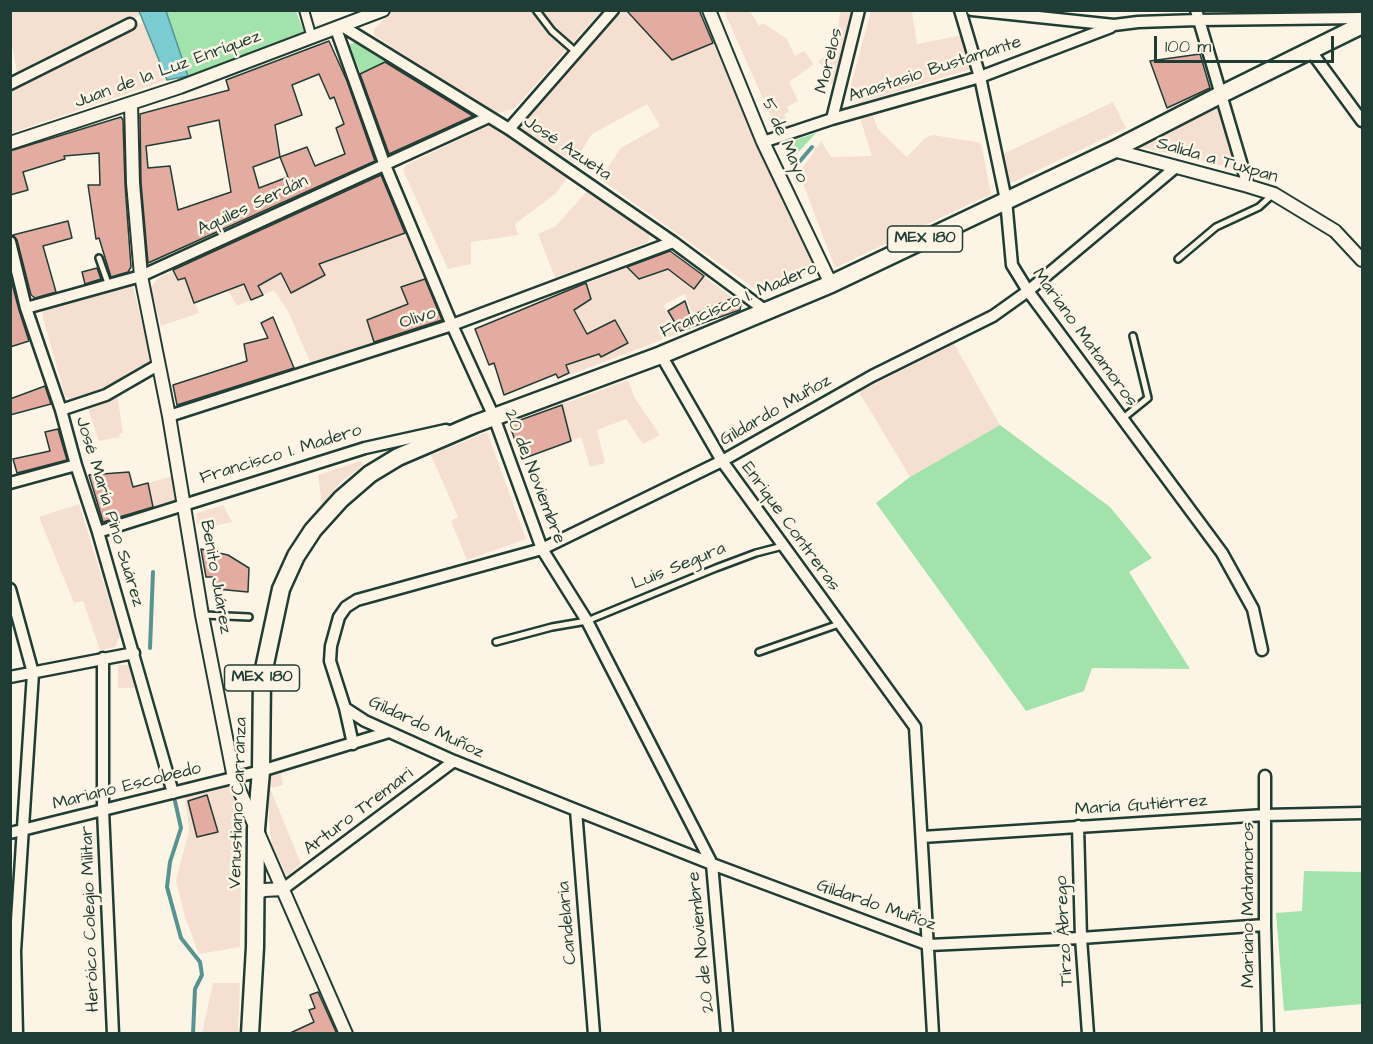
<!DOCTYPE html>
<meta charset="utf-8">
<style>
body{margin:0}
#map{position:relative;width:1373px;height:1044px;overflow:hidden;background:#fcf5e5;font-family:"Architects Daughter",sans-serif}
canvas{display:block}
.frame{position:absolute;inset:0;border:12px solid #1f3d34;pointer-events:none}
.scale{position:absolute;left:1154px;top:36px;width:180px;height:27px;box-sizing:border-box;border:3px solid #1f3d34;border-top:0;padding-left:8px;font-size:18px;line-height:21px;white-space:nowrap;color:#1f3d34;-webkit-text-stroke:4px #fcf5e5;paint-order:stroke}
</style>
<div id="map">
<canvas width="1373" height="1044"></canvas>
<div class="frame"></div>
<div class="scale">100 m</div>
</div>
<script>
const ctx = document.querySelector('canvas').getContext('2d');
ctx.lineJoin = 'round';
function fill(path, color) { ctx.fillStyle = color; ctx.fill(path, 'evenodd'); }
function stroke(path, color, width, dash) { ctx.strokeStyle = color; ctx.lineWidth = width; ctx.lineCap = dash ? 'butt' : 'round'; ctx.setLineDash(dash || []); ctx.stroke(path); }
function write(font, color, halo, rows, align = 'center') {
  ctx.font = font + ' "Architects Daughter",sans-serif'; ctx.lineWidth = 5; ctx.setLineDash([]); ctx.textBaseline = 'middle'; ctx.strokeStyle = halo; ctx.fillStyle = color; for (const [text, x, y, turn = 0] of rows) {
    ctx.save(); ctx.translate(x, y); ctx.rotate((+turn || 0) * Math.PI / 180); ctx.textAlign = isNaN(turn) ? turn : align; if (halo) ctx.strokeText(text, 0, 0); ctx.fillText(text, 0, 0); ctx.restore();
  }
}
const built = new Path2D(`
 M139,10L141,15L17,72L11,39L10,11Z
 M393,11H601L514,109L495,114L374,35V29Z
 M622,11H626L672,60L713,43L817,269L761,293L600,179L621,148L660,126L647,104L592,134L574,163L520,127Z
 M724,11H750L759,26L763,23L786,38L795,56L804,51L814,64L789,82L798,101L787,107L789,112L784,114L790,126L777,130Z
 M840,11H859L839,85L822,82L823,68L818,61L836,48Z
 M871,11H912L917,44L963,35L970,69L860,103L850,88Z
 M144,22L167,80L11,133V88Z
 M1113,102L1126,128L1007,185L1001,155Z
 M1217,107L1237,169L1136,146Z
 M873,115L878,129L907,157L925,138L933,135L981,143L991,194L835,268L799,173L821,141L831,157L872,156L860,118Z
 M489,125L568,177L555,194L515,224L518,235L471,242V264L448,269L403,170L406,165Z
 M383,174L387,175L443,323L311,364L288,311L274,290L237,306L228,290L195,303L199,313L161,326L151,288L157,279Z
 M587,191L650,233L648,242L556,280L538,234L556,226Z
 M669,250L741,304L740,310L697,326L685,294L663,305L679,333L570,375L551,328L524,348L489,365L476,331L477,328Z
 M127,285L133,287L151,360L107,390L72,400L65,396L42,314L44,310Z
 M954,344L1000,425L910,477L859,392Z
 M628,380L634,397L660,435L643,444L626,419L597,430L605,463L590,467L581,437L522,459L509,424Z
 M117,394L123,433L119,434L120,437L99,441L87,406Z
 M487,432L526,539L467,560L451,521L458,517L431,455Z
 M361,461L363,465L341,482L322,504L318,475Z
 M173,476L178,499L153,507L148,483Z
 M79,504L120,635L115,647L100,650L83,601L74,603L39,517Z
 M223,505L232,522L214,526L212,522H207V525H202V523L197,524L196,515L198,513Z
 M118,665H131L136,688H118Z
 M280,770L283,785L270,788L301,864L287,876L272,845L269,820V775Z
 M228,786L235,791L242,817L240,947L199,954L186,920L176,881L189,830L185,797Z
 M213,983H240L238,1033H202Z`);
const green = new Path2D(`
 M166,11H296L304,32L188,76Z
 M355,42L386,61L361,74L349,45Z
 M816,133L793,158L786,143Z
 M1000,425L1110,507L1152,558L1129,572L1190,669L1092,668L1084,691L1026,711L876,503L910,477Z
 M1304,871L1362,872V1004L1284,1011L1276,913L1302,911Z`);
const water = new Path2D(`
 M139,11H166L188,76L167,80Z`);
const stream = new Path2D(`
 M800,161L812,147
 M150,648L153,572
 M175,801L181,828L170,862L167,887L181,938L200,962L202,975L195,989L193,1034`);
const building = new Path2D(`
 M626,10H699L713,43L672,60Z
 M329,41L347,81L375,161L148,263L141,183L140,114L229,90L226,80ZM319,74L330,99L334,97L344,124L336,128L345,154L315,166L307,147L280,157L275,125L302,115L292,85ZM219,120L231,192L178,210L170,166L148,168L146,146L191,138L188,127ZM280,157L288,177L259,188L253,167Z
 M1200,54L1210,88L1167,108L1150,61Z
 M385,62L473,116L389,154L360,74Z
 M121,117L123,120L125,184L131,267L128,272L111,277L99,238L96,239L88,185H100L99,153L64,156L65,159L23,172L28,190L10,195V151Z
 M381,175L405,233L319,264L325,275L291,293L281,273L258,286L263,295L251,300L244,284L194,303L185,278L178,280L173,270Z
 M68,221L72,238L43,246L56,292L35,298L31,295L17,240L13,235Z
 M670,251L704,276L694,289L668,269L639,279L627,267Z
 M97,268L101,279L85,284L82,272Z
 M10,276L19,310L29,341L10,347Z
 M425,279L442,320L374,342L367,320L408,304L401,287Z
 M586,283L591,299L574,310L587,334L615,320L628,343L601,357L599,354L566,365L569,373L558,378L556,374L504,395L494,363L489,365L475,329Z
 M733,298L741,304L740,310L680,331L668,311L685,301L690,316Z
 M273,317L294,368L177,405L173,385L247,361L244,344L268,338L261,323Z
 M45,386L51,404L10,415V399Z
 M562,405L571,441L522,459L509,424Z
 M58,429L67,460L17,473L13,459L50,451L45,432Z
 M129,472L133,487L148,483L153,507L103,522L89,475Z
 M201,549L228,555L249,568L248,592L216,589L213,577H206Z
 M207,795L218,832L197,837L188,801Z
 M318,992L337,1034H288L314,1022L309,1010L315,1008L310,995Z`);
const service = new Path2D(`
 M536,10L552,31L576,52
 M99,258L109,286
 M1178,259L1216,227L1259,207L1272,195
 M1122,419L1148,398L1133,336
 M203,615L249,617
 M496,642L552,627L587,621L716,568L756,553L783,546
 M759,652L839,624`);
const pedestrian = new Path2D(`
 M304,10L312,38`);
const minor = new Path2D(`
 M960,10L980,77L1006,200L1012,265L1028,291L1222,553L1253,609L1262,650
 M972,10L1114,25L1138,22L1198,20L1362,18
 M1196,10L1248,186
 M342,26L509,129L673,242L766,311
 M336,29L384,163L452,325L494,417L542,549L587,621L712,864L727,1034
 M1310,50L1362,121
 M10,84L130,24
 M832,119L859,10
 M509,129L613,10
 M763,142L832,119L980,77L1111,27
 M1176,167L1028,291L993,316L872,376L722,461L542,549L357,600L346,607L339,617L331,646L330,661L345,708L365,721L454,761L576,810L712,864L929,945L1081,938L1265,925
 M10,242L26,308L61,410L76,465L98,532L173,793
 M26,308L141,276L489,117
 M661,355L722,461L915,727L933,1034
 M61,410L106,395L158,365
 M169,416L452,325L673,242
 M10,483L76,465
 M98,532L365,448L446,430
 M10,589L33,673L15,951L17,1034
 M103,658V810L113,1034
 M10,677L134,653
 M345,708L353,744
 M1265,776V925L1268,1034
 M576,810L594,1034
 M1078,826L1081,938L1088,1034
 M10,833L261,771L389,732
 M922,837L1265,815L1362,813
 M283,889L454,761`);
const tertiary = new Path2D(`
 M709,10L763,142L831,284
 M131,104L133,183L141,276L169,416L202,615L234,778L346,1034
 M10,143L180,87L383,10
 M1113,150L1248,186L1274,194L1335,231L1362,260
 M254,895L264,890L283,889`);
const primary = new Path2D(`
 M250,1034L255,947L256,829L261,771L262,678L281,589L296,556L313,530L341,499L370,474L398,457L475,424L661,355L831,284L1113,150L1220,95L1362,25`);
const shields = [
 [925,239,75],
 [262,678,75]
];
const shieldNames = [
 ["MEX 180",925,239],
 ["MEX 180",262,678]
];
const streetNames = [
 ["Morelos",830,61,-76],
 ["Juan de la Luz Enríquez",168,70,-20],
 ["Anastasio Bustamante",935,70,-18],
 ["5 de Mayo",784,141,66],
 ["José Azueta",567,149,34],
 ["Salida a Tuxpan",1217,161,16],
 ["Aquiles Serdán",253,206,-25],
 ["Francisco I. Madero",739,301,-23],
 ["Olivo",418,319,-18],
 ["Mariano Matamoros",1084,338,54],
 ["Gildardo Muñoz",776,411,-30],
 ["Francisco I. Madero",281,455,-17],
 ["20 de Noviembre",534,477,69],
 ["José María Pino Suárez",109,512,73],
 ["Enrique Contreras",790,527,54],
 ["Luis Segura",679,567,-22],
 ["Benito Juárez",215,577,80],
 ["Gildardo Muñoz",426,728,25],
 ["Mariano Escobedo",127,787,-14],
 ["Venustiano Carranza",239,803,-88],
 ["María Gutiérrez",1141,806,-4],
 ["Arturo Tremari",359,812,-37],
 ["Mariano Matamoros",1249,905,-90],
 ["Gildardo Muñoz",876,906,19],
 ["Heróico Colegio Militar",91,919,-92],
 ["Candelaria",568,923,-95],
 ["Tirzo Ábrego",1065,931,-93],
 ["20 de Noviembre",702,942,-96]
];
fill(built, '#f5dfd1');
fill(green, '#a2e2ab');
fill(water, '#7accd2');
stroke(water, '#569393', 1.5);
stroke(stream, '#569393', 4);
fill(building, '#e4aba1');
stroke(building, '#1f3d34', 1.5);
stroke(service, '#1f3d34', 10);
stroke(pedestrian, '#1f3d34', 12);
stroke(minor, '#1f3d34', 15);
stroke(tertiary, '#1f3d34', 16);
stroke(primary, '#1f3d34', 21);
stroke(service, '#fcf5e5', 5);
stroke(pedestrian, '#fcf5e5', 8);
stroke(minor, '#fcf5e5', 10);
stroke(tertiary, '#fcf5e5', 12);
stroke(primary, '#fcf5e5', 16);
for (const [x, y, w] of shields) { const box = new Path2D(); box.roundRect(x - w / 2, y - 13, w, 26, 4.5); ctx.fillStyle = '#fcf5e5'; ctx.fill(box); stroke(box, '#1f3d34', 1.5); }
write('bold 16px', '#1f3d34', null, shieldNames);
write('18px', '#1f3d34', '#fcf5e5', streetNames);
</script>
